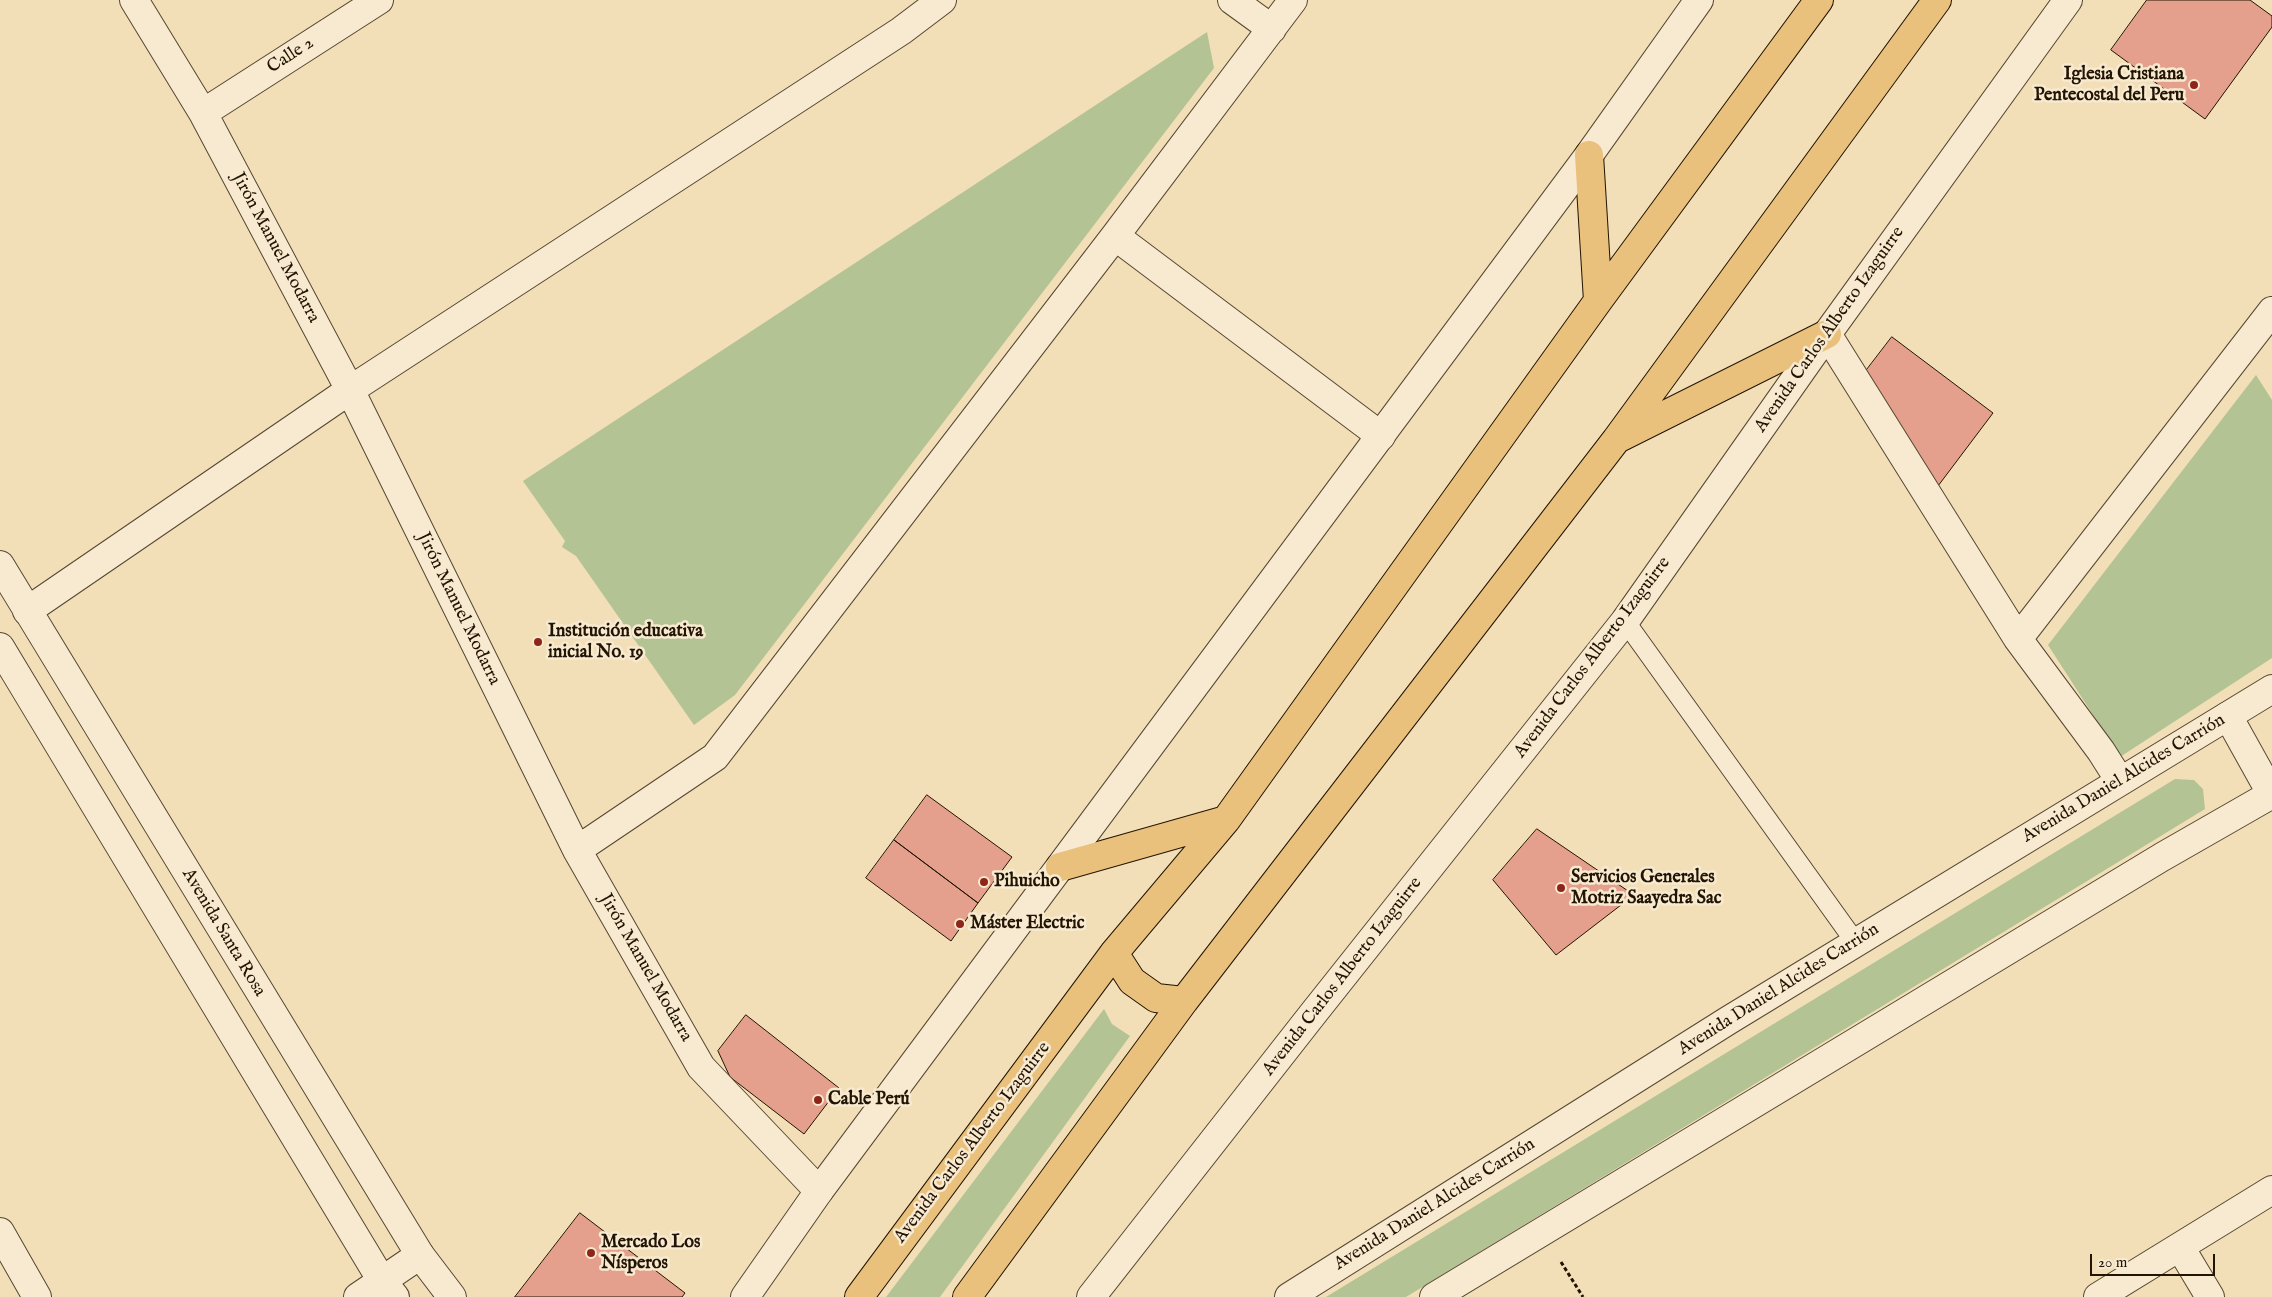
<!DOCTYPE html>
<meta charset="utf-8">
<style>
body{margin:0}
#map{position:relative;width:2272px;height:1297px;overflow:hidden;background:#f2dfb8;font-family:"IM FELL English",serif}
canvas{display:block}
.scale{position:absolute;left:2090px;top:1254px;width:125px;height:22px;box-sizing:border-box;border:2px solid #221402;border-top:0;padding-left:6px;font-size:15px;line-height:18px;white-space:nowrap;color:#221402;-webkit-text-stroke:4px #f7ead1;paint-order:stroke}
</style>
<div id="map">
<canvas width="2272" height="1297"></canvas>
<div class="scale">20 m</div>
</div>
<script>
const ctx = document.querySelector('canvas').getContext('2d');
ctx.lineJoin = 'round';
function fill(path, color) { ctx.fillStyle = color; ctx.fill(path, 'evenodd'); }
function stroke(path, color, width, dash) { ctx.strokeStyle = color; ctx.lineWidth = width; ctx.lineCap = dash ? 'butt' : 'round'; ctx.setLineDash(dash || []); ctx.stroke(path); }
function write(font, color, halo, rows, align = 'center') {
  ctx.font = font + ' "IM FELL English",serif'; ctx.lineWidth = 5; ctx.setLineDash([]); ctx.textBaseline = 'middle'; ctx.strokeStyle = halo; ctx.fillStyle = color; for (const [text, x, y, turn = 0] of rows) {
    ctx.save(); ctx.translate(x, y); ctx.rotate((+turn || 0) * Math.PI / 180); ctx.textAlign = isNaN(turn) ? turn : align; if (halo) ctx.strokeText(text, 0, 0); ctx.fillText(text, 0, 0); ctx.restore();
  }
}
const green = new Path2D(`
 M1207,32L1214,68L735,695L694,725L576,556L562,547L565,541L523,481Z
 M2256,375L2272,400V658L2120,757L2048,645Z
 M2175,779L2194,780L2203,789L2205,809L1406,1297H1326Z
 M1104,1009L1112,1024L1130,1036L940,1297H886Z`);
const building = new Path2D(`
 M2147,0H2250L2272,16V27L2205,119L2111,50Z
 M1892,337L1993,413L1938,486L1862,376Z
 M927,795L1012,857L978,903L894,840Z
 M1537,829L1634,895L1556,955L1493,880Z
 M894,840L978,903L951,941L866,878Z
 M746,1015L839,1088L804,1134L730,1077L718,1051Z
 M580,1213L685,1293L682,1297H515Z`);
const path = new Path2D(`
 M1561,1262L1583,1297`);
const service = new Path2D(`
 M1625,621L1856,943`);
const minor = new Path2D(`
 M134,0L203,113L350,390L577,850L701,1067L819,1191
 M1232,0L1272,29
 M203,113L379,0
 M1115,236L1381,436
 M1827,334L2018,639L2101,751L2120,781
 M27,611L350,390L901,31L942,0
 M2018,639L2272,311
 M2228,716L2272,795
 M577,850L715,757L1115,236L1293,0
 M0,1232L37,1297
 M2180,1247L2210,1297
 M358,1297L420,1255
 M2098,1297L2272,1190`);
const tertiary = new Path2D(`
 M0,565L420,1255L452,1297
 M0,647L382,1281L395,1297
 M745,1297L819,1191L1589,155L1699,0
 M1091,1297L1312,1015L1625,621L1827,334L2068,0
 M1289,1297L1729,1020L2272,689
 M1434,1297L2162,857L2272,794`);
const primary = new Path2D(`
 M1589,155L1598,301
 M1619,438L1827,334
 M1060,867L1226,820
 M1114,953L1132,981L1156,998L1184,1001
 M859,1297L1114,953L1226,820L1598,301L1819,0
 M967,1297L1184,1001L1616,440L1937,0`);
const markers = [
 [2194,85,5,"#8f2418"],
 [538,642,5,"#8f2418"],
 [984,882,5,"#8f2418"],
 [1561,888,5,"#8f2418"],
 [960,924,5,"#8f2418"],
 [818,1100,5,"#8f2418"],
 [591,1253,5,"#8f2418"]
];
const streetNames = [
 ["Calle 2",291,56,-33],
 ["Jirón Manuel Modarra",275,248,62],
 ["Avenida Carlos Alberto Izaguirre",1830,330,-55],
 ["Jirón Manuel Modarra",458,609,64],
 ["Avenida Carlos Alberto Izaguirre",1593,658,-53],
 ["Avenida Daniel Alcides Carrión",2124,779,-31],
 ["Avenida Santa Rosa",223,933,59],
 ["Jirón Manuel Modarra",645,968,60],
 ["Avenida Carlos Alberto Izaguirre",1343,977,-52],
 ["Avenida Daniel Alcides Carrión",1779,990,-32],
 ["Avenida Carlos Alberto Izaguirre",973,1143,-53],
 ["Avenida Daniel Alcides Carrión",1435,1205,-32]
];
const poiNames = [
 ["Iglesia Cristiana",2184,75,"right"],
 ["Pentecostal del Peru",2184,96,"right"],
 ["Institución educativa",548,632],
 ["inicial No. 19",548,653],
 ["Servicios Generales",1571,878],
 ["Motriz Saayedra Sac",1571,899],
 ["Pihuicho",994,882],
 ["Máster Electric",970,924],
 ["Cable Perú",828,1100],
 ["Mercado Los",601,1243],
 ["Nísperos",601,1264]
];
fill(green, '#b4c394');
fill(building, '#e4a08c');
stroke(building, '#221402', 1);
stroke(service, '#564730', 21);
stroke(minor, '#564730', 30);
stroke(tertiary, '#564730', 30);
stroke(primary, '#221402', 30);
stroke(path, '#221402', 3, [4, 2.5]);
stroke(service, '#f7ead1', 19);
stroke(minor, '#f7ead1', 28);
stroke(tertiary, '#f7ead1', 28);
stroke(primary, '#e9c07c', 28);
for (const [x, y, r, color] of markers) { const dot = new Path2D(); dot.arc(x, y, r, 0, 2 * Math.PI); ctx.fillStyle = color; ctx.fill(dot); stroke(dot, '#f7ead1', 2); }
write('18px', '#221402', '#f7ead1', streetNames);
write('bold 18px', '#221402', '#f7ead1', poiNames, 'left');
</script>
